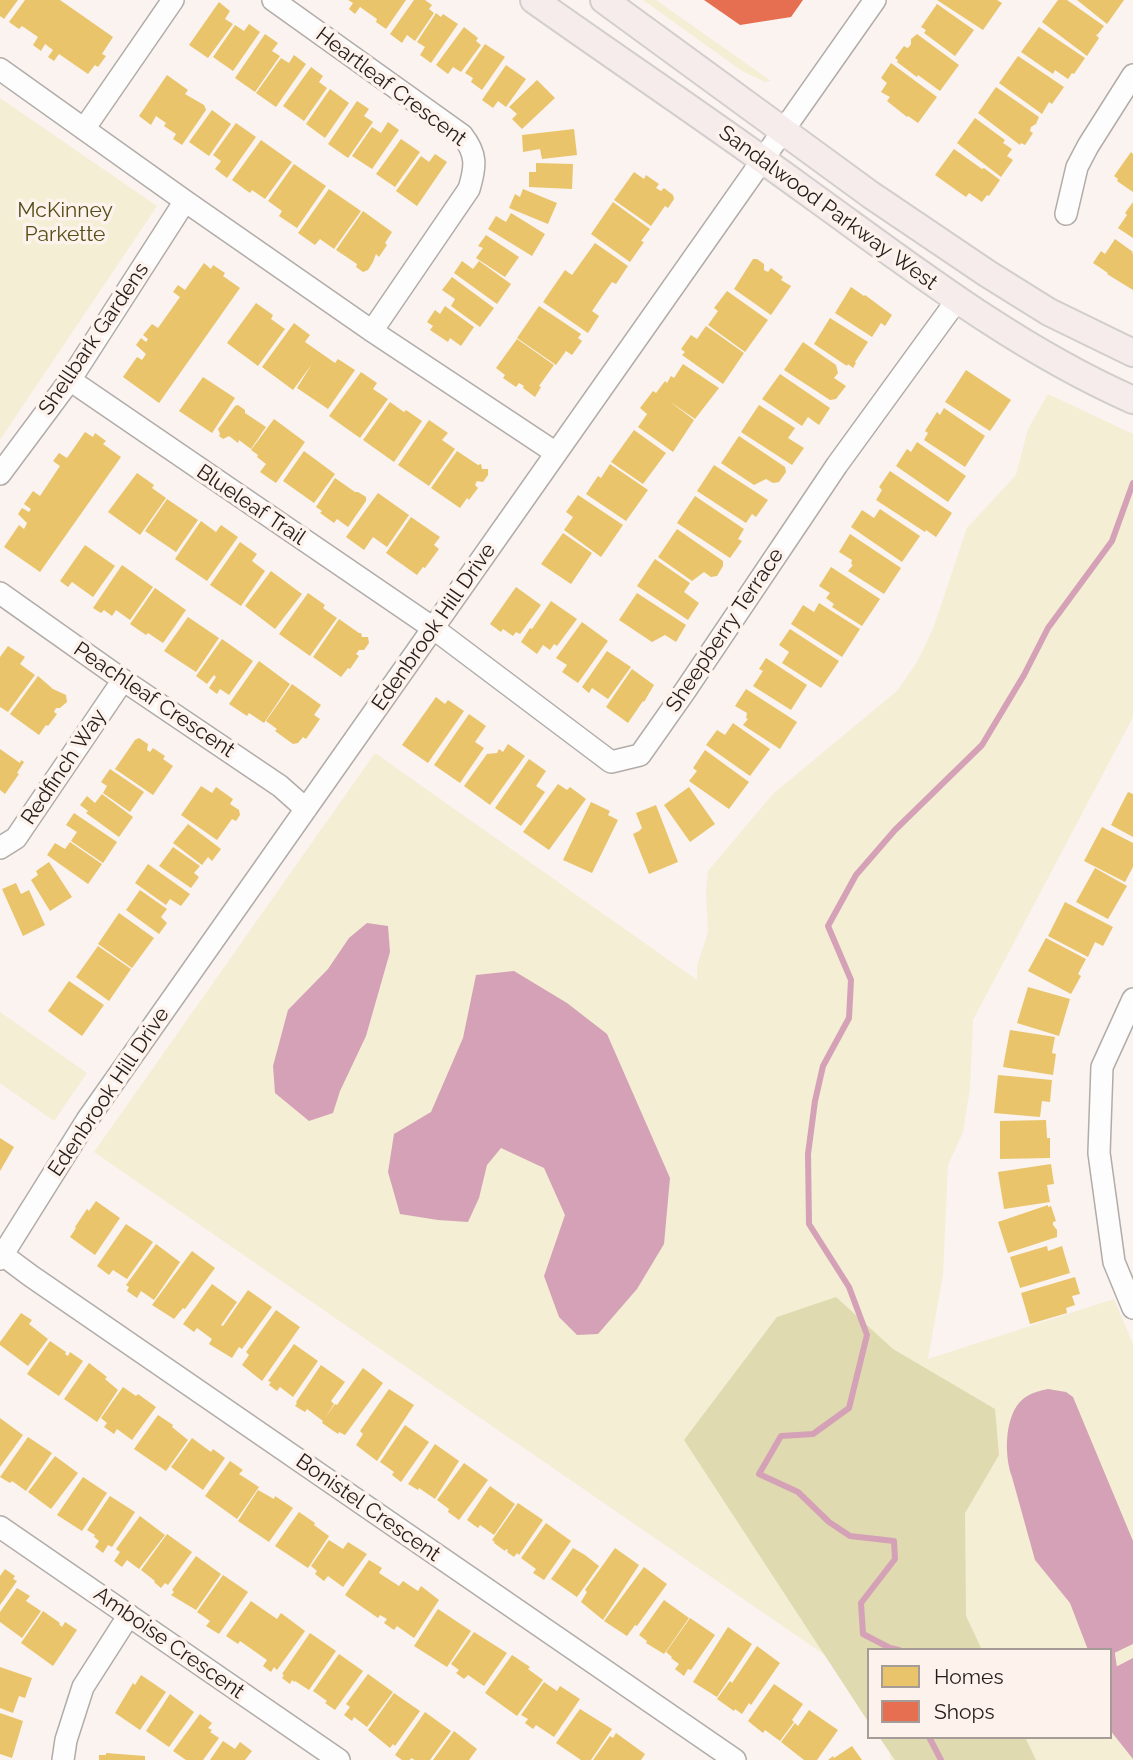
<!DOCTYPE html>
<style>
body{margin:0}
#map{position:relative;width:1133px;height:1760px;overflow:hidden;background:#faf3f0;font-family:Raleway,sans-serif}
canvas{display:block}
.legend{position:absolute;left:867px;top:1648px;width:245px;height:91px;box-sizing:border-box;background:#fef2ec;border:2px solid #a69c97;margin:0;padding:9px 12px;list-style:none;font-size:21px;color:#231c18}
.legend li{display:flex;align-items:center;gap:14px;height:35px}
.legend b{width:35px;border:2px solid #a69c97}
</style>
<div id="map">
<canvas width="1133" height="1760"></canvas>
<ul class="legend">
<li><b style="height:19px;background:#e9c46a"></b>Homes</li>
<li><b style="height:19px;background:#e76f51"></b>Shops</li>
</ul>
</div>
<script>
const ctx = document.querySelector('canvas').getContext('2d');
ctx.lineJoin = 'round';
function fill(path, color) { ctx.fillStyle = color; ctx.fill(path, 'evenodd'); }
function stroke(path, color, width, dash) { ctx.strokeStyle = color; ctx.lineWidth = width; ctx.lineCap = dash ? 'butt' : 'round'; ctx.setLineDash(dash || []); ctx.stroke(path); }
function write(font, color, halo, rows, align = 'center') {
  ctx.font = font + ' Raleway,sans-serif'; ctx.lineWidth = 7; ctx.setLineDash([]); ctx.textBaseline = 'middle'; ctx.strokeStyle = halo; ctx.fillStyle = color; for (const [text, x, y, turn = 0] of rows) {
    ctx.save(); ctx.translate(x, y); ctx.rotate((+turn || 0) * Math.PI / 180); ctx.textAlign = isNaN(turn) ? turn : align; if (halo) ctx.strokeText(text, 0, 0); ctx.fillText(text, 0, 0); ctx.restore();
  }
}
const green = new Path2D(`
 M643,0H656L771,81L765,82L742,71Z
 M0,98L157,206L0,440Z
 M1048,394L1133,434V717L973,1020L970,1088L963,1132L948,1165L943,1275L928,1359L1114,1299L1133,1344V1760H891L887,1737H1110V1650H869L845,1669L94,1152L375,753L697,980V966L708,932L706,894L708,871L773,794L897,691L917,662L933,629L967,528L1016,475L1028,429Z
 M0,1012L87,1073L54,1121L0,1083Z`);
const forest = new Path2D(`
 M836,1297L893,1349L995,1409L999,1455L965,1513L966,1616L982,1650H869V1723L684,1440L777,1317Z
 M879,1737H1025L1036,1760H895Z`);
const water = new Path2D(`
 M367,923L388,926L390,952L366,1036L340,1091L333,1113L309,1121L275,1093L273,1066L288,1010L328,969L349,938Z
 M514,971L567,1003L607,1034L670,1178L664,1244L637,1289L598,1334L577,1335L559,1317L544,1276L565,1215L544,1168L501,1148L487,1165L479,1198L468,1222L438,1220L400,1214L388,1172L394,1134L431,1112L463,1038L476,975Z
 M1048,1389L1066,1392L1073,1397L1133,1541V1644L1110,1655V1650H1088L1070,1603L1035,1560L1012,1477C1004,1456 1004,1415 1023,1399C1030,1393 1039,1391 1048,1389Z
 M1133,1658V1759L1110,1730V1670Z`);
const homes = new Path2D(`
 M0,0H18L4,19L0,16Z
 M25,0H60L113,37L102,54L106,56L98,67L95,65L88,74L59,54L54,61L48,57L53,50L45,44L41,51L33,45L38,37L22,26L19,29L9,22Z
 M348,0H406L386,29L376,22L377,19L360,7L355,14L349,9L353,3Z
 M414,0H425L432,5L429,9L434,13L415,41L407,35L402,43L390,34Z
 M937,0H997L1002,3L983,30Z
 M1058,0H1067L1104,26L1098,34L1096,35L1099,38L1087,56L1042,22Z
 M1077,0H1124L1107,24Z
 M219,2L230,11L225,19L233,24L208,58L189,45Z
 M937,4L974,30L955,56L924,33L926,30L921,27Z
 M436,13L441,17L443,14L458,24L431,63L420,55L425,47L417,42Z
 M249,24L260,32L233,71L213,57L235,25L244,31Z
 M464,27L478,38L476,41L481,45L461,72L453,67L448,74L436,65Z
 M1039,27L1085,58L1074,74L1072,73L1068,79L1055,70L1053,74L1021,52Z
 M265,34L278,43L272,51L280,56L255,92L235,78Z
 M917,34L959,65L940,91L918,75L917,77L897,62L898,60L895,58L904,46L907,48L909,47L911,44V39Z
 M485,44L505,57L482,90L471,82L473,78L465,73Z
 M294,55L306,64L276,107L256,93L281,58L289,63Z
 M1018,56L1064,87L1052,104L1049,102L1042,114L999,83Z
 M891,63L937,97L918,123L908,116L907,117L887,101L890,97L881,92L887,83L881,78Z
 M506,65L526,79L506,107L498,101L493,108L482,100Z
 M311,67L323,76L319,82L327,88L304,121L283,106Z
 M167,75L188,90L185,94L204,105L206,110L182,145L173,139L176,134L164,126L166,123L156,116L151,125L139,116Z
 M537,80L555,98L522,129L512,119L517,114L509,107Z
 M996,87L1039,117L1036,124L1031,127L1030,131L1033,133L1025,145L1021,143L1020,145L978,113Z
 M330,89L349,103L325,138L306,124Z
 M357,101L369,109L364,116L373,122L348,158L328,144Z
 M212,110L231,124L209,156L189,142Z
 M975,118L1005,140L1003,143L1012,149L1007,156L1013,160L1001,177L957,143Z
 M388,122L399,130L372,169L352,156L372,127L381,133Z
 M236,123L256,137L227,178L215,169L221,161L213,155Z
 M574,129L577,155L542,159L540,149L523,152L522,135Z
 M401,139L420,152L395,187L376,174Z
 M261,140L292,162L265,199L252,190L250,193L232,180Z
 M954,149L982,169L984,168L1000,180L989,196L987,195L982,202L969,193L966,197L935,175Z
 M1131,152L1133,154V192L1117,181L1118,179L1114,176Z
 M435,154L447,162L417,206L396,191L421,156L429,162Z
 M536,163L573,164L572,189L529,187V172H536Z
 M294,164L326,186L297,228L279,216L282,211L268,201Z
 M634,172L644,179L646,175L659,184L656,188L661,191L664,188L673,195L674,199L668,208L665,206L651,226L614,200Z
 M329,189L361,211L334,249L320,239L315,245L298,233Z
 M523,189L557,203L548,224L509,208L515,194L520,197Z
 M613,202L650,229L641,241L644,242L630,262L591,234Z
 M1133,202V238L1118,228L1127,215L1125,213Z
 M363,211L392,232L385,243L387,245L379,257L376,254L373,262L368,270L363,272L356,267L357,264L336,250Z
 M511,213L545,234L532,256L488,229L496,216L506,222Z
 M486,235L519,257L505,277L476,258L483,248L478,246Z
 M1115,239L1133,252L1132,253L1133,254V290L1107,274L1108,273L1093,263L1101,251L1105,254Z
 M595,243L628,266L616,284L612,282L592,311L599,316L588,333L543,302L565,270L572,275Z
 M753,259H757L764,264V270L768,272L771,268L783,277L781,280L791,286L771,315L734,289Z
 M462,261L473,269L479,261L511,284L497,304L454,273Z
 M204,263L211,269L213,265L225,273L223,276L240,288L159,403L123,377L137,357L142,360L146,354L136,345L141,338L146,342L148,339L143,335L152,324L158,328L180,297L173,292L178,285L185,290Z
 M452,277L494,308L480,327L451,306L455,299L442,290Z
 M851,287L864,296L865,295L892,315L885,326L881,323L872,337L835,313Z
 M727,291L768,320L745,352L708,325L718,311L714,308Z
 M256,303L273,315L271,319L285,329L258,366L227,343Z
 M445,306L474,327L461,346L450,338L448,342L430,330L433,326L427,322L435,310L440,314Z
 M539,306L581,334L578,338L582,341L572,355L566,351L556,365L517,338Z
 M830,318L868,342L855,362L856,363L853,368L848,364L847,366L814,344Z
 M294,323L310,335L305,342L335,363L338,359L355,370L328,409L297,388L312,364L293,390L262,367Z
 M706,326L744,353L723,384L682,355L685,352L681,349L691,335L697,339Z
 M517,339L554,365L539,386L541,387L535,397L523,388L524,386L519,383L516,387L503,378L505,375L496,368Z
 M803,342L836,365L838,373L834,378L846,386L836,399L830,400L784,370Z
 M683,364L719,388L695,419L669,401L694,420L673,452L638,427L647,414L640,408L653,391L656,393L665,381L667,383L671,376L674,378Z
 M966,370L1011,400L990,431L945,402Z
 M361,372L377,383L373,389L388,399L360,438L329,416Z
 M780,374L830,408L819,425L808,417L802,426L762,399Z
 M203,377L235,398L212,433L179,411Z
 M390,402L404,412L406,410L422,421L394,462L363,440Z
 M238,405L245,410V413L266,427L251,449L239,440L238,443L229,436L223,439L219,436L220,434L218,429L235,406Z
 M759,405L795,428L788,438L804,448L792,465L741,432Z
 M944,408L985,436L965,467L924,440L928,433L925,431L937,412L940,415Z
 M274,419L305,442L276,483L260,472L266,464L257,457L258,455L251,450Z
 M429,420L448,433L442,440L455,449L429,486L398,465Z
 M634,430L666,453L643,484L611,462Z
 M85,432L93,437L95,433L106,441L103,444L121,457L40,572L4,547L19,525L24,529L27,523L18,514L22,508L29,512L31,509L24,504L33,491L40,496L60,466L53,461L59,453L67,458Z
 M739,436L785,467L786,472L779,482L773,483L766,479L754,485L721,463Z
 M917,442L966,476L948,502L896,466L907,449L911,452Z
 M304,451L335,474L314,503L283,481Z
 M457,451L478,465L481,464L482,469H488V475L483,482L477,481L475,485L478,488L469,500L467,498L460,508L431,488Z
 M610,464L648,490L626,521L586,494L598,476L601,478Z
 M714,465L768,500L756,517L752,514L746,523L697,491Z
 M890,471L952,513L936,537L926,530L925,532L876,500L882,490L879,487Z
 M137,473L154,485L152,488L166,498L140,535L108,512Z
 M335,478L355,492H358L366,497V501L348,527L337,519L334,523L320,513L322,511L316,507Z
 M378,493L409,515L387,547L373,537L364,550L346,537Z
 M578,495L623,525L601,557L564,530L573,517L566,512Z
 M695,496L744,529L738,539L742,541L730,558L677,523Z
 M167,499L198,520L176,552L145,531Z
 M880,509L920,536L902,562L851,527L862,510L874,518Z
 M411,517L440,537L434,545L439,549L425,568L423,567L417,575L386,553Z
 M201,521L216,532L221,525L238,537L207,581L175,559Z
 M677,529L723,561V566L717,576L711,577L704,572L692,581L658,557Z
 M563,533L592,553L571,584L541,564Z
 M850,534L901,568L884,594L848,571L853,565L851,564L852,560L839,552Z
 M240,542L257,554L252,561L265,571L241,606L210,585Z
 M85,545L115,566L93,597L72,582L68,587L60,581Z
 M655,559L690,583L684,592L699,603L688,620L637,586Z
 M122,565L153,587L130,620L116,610L112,616L104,610L101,613L93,608Z
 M831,567L880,599L862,626L832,607L834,604L826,598L830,593L819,586Z
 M271,571L302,594L275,629L245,606Z
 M516,587L541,605L520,634L516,632L513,636L503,629L501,632L490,624Z
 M155,588L186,610L163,643L148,633L146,635L130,624Z
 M308,593L325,605L323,608L337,618L310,656L279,634Z
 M637,593L686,625L676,642L665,635L652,642L619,620Z
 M551,601L577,619L557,646L554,644L550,650L543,645L537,654L521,642L530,628L532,629Z
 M819,603L860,629L842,657L791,624L803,605L814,612Z
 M188,617L219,638L196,672L164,651Z
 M339,619L359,633H361L362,637H368L369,643L364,650H359L356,654L359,656L350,669L348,668L341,677L313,657Z
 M582,622L608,641L578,683L562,672L567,665L556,658Z
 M790,629L839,661L821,688L782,663L789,652L779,645Z
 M222,639L253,661L229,695L220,689L217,694L209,688L216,677L214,675L207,684L196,676Z
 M8,646L25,657L20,664L35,675L8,712L0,707V657Z
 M607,651L631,667L608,699L592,688L589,693L582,687Z
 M766,658L807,685L791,710L753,686L763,671L759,669Z
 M259,661L290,684L264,723L249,713L247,716L229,704Z
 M632,669L654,685L644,702L643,701L628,723L606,707Z
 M38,676L53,689L66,695L67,702L60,708H56L54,712L57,714L48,726L46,725L39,735L10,714Z
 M292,684L321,705L314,715L320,719L306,739L303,737L298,743L293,744L275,731L277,729L266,721Z
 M746,689L797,722L780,749L743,725L748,719L746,718L747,713L735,706Z
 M436,697L445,704L448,700L464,711L428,763L402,745Z
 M469,714L486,726L475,742L484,748L460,783L434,765Z
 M733,723L770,749L750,776L706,745L717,730L725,735Z
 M139,738L148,744L147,750L150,752L153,748L165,756L163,759L173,766L153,795L115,769L135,740Z
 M508,744L525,756L490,805L464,786L487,754L497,753L499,749L503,752Z
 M0,749L20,763L21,760L24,762L17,773L19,774L5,794L0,790Z
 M705,750L749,782L729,809L689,781L697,771L693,768Z
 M529,759L546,771L536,786L545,792L521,826L495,808Z
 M110,769L144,792L130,812L103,793L107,786L101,782Z
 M558,784L567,790L570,787L586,799L549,850L523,832Z
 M201,786L212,793L216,787L233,799L230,804L239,810L240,815L236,821L232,819L217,840L181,815Z
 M689,787L715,824L690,842L664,805Z
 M1128,792L1133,794V837L1111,825Z
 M102,794L133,817L119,837L86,813L88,811L80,805L87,796L95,803Z
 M591,802L610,811L608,815L618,820L592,873L563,860Z
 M656,805L678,862L649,874L633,834L639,831L642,828L636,813Z
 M74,813L117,842L103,863L71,841L77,832L66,825Z
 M188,824L221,849L212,861L208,857L202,865L173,843Z
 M1102,827L1133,843V867L1125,882L1084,861Z
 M70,842L102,864L88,884L47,855L55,843L65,849Z
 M173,847L200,866L194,873L199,877L191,888L159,866Z
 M49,862L72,897L50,911L31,880L38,875L36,871Z
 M148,864L190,894L181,906L170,899L166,905L135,883Z
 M1095,868L1127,886L1108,919L1076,902Z
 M16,883L21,894L29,890L45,925L23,936L2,889Z
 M140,890L167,909L161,917L167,923L159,934L126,910Z
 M1065,902L1113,927L1103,946L1095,942L1088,957L1048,936Z
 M119,913L154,938L132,968L98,944Z
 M1046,938L1086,959L1078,974L1081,976L1071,994L1028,971Z
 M98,946L131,969L109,1001L76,977Z
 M69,981L104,1005L82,1036L48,1011Z
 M1028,987L1070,999L1059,1036L1017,1023Z
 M1010,1030L1055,1037L1052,1053L1056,1054L1053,1075L1003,1067Z
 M998,1075L1052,1080L1050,1102L1042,1101L1040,1117L994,1113Z
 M1046,1120L1047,1138H1050V1158L1000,1159V1121Z
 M0,1138L14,1147L0,1171Z
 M1051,1164L1054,1184L1047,1185L1050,1202L1004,1209L998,1172Z
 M96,1201L120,1218L95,1255L70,1237L76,1228L75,1227L87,1209L89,1211Z
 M1048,1205V1207L1051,1206L1056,1221L1053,1222V1225L1057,1230V1237L1008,1253L998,1222Z
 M126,1224L153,1242L127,1279L113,1270L109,1275L97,1266Z
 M156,1244L180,1262L154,1300L141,1291L137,1298L127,1291L129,1287L126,1285Z
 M1047,1246L1048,1251L1062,1246L1070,1273L1020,1288L1010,1257Z
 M192,1251L215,1268L185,1309L183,1308L174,1319L152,1305Z
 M1075,1277L1080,1294L1072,1296L1075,1305L1066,1308L1067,1313L1030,1324L1021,1293Z
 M212,1284L237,1302L221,1325L223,1326L248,1290L272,1307L242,1349L239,1347L232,1358L209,1344L212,1339L197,1328L194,1332L183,1324Z
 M276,1310L300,1327L262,1381L242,1365L249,1355L246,1352Z
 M21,1313L32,1320L29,1324L48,1339L28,1366L0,1345V1342Z
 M50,1341L66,1352L65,1354L68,1356L70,1352L83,1361L59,1396L27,1374Z
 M294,1344L318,1361L293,1397L280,1387L277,1391L269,1385L271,1382L268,1381Z
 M89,1363L107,1377L105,1379L118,1390L97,1422L64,1399Z
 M321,1365L345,1382L331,1401L334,1404L325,1418L335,1404L337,1405L363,1368L383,1383L345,1435L339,1432L338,1434L322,1423L323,1421L307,1409L305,1412L295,1406L297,1403L296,1402Z
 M123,1387L136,1396L138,1394L156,1407L132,1440L117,1429L114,1434L104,1427L107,1423L101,1418Z
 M389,1389L414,1405L377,1461L356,1445L363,1434L360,1431Z
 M158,1415L173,1425L172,1427L188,1440L166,1471L134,1449Z
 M0,1418L23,1435L0,1467Z
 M405,1425L429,1442L401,1482L392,1475L394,1472L380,1462Z
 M28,1437L52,1453L26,1491L12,1481L10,1483L0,1477Z
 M192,1438L211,1452L213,1449L225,1458L203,1490L171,1467Z
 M435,1444L459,1461L435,1499L419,1488L418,1490L408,1484Z
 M55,1456L78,1473L51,1509L28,1492Z
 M230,1461L243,1470L239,1474L259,1487L237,1519L205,1496Z
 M464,1463L488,1480L459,1520L448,1512L449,1509L437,1500Z
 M83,1477L107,1493L82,1531L57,1515Z
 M490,1486L515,1504L494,1535L480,1525L478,1528L467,1520Z
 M258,1490L274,1499L275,1496L293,1508L269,1542L238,1521Z
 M110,1496L135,1512L112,1547L108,1545L103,1553L95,1547L99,1541L94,1537L95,1535L87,1530Z
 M518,1503L543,1520L519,1555L517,1553L514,1557L507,1552L508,1550L506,1549L505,1551L494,1543L495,1542L492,1540Z
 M299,1512L315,1523L314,1525L329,1536L308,1568L275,1546Z
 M140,1516L165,1535L139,1569L127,1560L122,1567L114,1561L120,1552L116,1549Z
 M546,1523L571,1541L544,1580L533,1573L536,1569L521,1558Z
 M167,1534L192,1552L168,1585L165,1583L161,1588L154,1582L155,1581L141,1570Z
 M329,1540L343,1549L348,1542L367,1554L343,1587L328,1576L324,1581L315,1574L317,1571L311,1566Z
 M573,1548L585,1555L599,1566L577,1597L551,1579Z
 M615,1548L639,1565L603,1620L581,1602L587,1592L585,1590Z
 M196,1556L221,1574L196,1610L171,1595L174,1592L172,1590Z
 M369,1560L382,1568L379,1573L399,1586L403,1581L418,1591L421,1586L439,1600L414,1638L397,1626L394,1630L384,1623L387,1619L380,1615L378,1618L345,1595Z
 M644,1567L667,1584L637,1626L635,1625L627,1636L604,1621Z
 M5,1569L15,1576L13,1579L17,1581L0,1605V1576Z
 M223,1575L248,1592L219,1634L206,1626L210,1621L197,1612Z
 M17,1588L30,1596L26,1601L41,1611L22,1638L0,1622V1612Z
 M664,1600L689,1618L664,1654L646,1643L647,1641L639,1635Z
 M251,1601L277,1619L281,1613L305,1631L277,1670L274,1667L271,1672L263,1666L267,1660L240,1641L238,1644L226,1636Z
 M438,1609L471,1631L447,1667L414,1646Z
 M43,1611L60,1623L59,1624L62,1627L65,1622L77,1630L53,1666L21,1643Z
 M690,1618L715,1635L691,1670L688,1669L684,1676L675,1669L679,1664L671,1658L672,1657L666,1652Z
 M728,1627L752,1644L717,1697L693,1682Z
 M474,1632L507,1653L484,1686L468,1675L464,1679L456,1673L459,1670L451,1664Z
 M310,1633L336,1651L309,1690L295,1681L294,1682L292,1680L290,1684L282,1678L284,1675L282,1674Z
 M757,1646L780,1663L751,1705L749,1703L742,1714L735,1709L734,1711L717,1699L730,1681L732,1683Z
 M339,1654L363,1671L335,1710L325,1703L327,1701L313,1691Z
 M512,1655L530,1667L528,1669L543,1680L517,1716L485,1693Z
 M0,1667L32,1678L25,1698L19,1696L13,1713L0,1708Z
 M368,1674L393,1692L367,1727L354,1717L352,1721L344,1715L350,1707L346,1704Z
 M141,1675L166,1692L140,1730L115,1713L133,1683L135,1685Z
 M544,1682L557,1691L560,1686L580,1699L554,1737L536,1725L533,1729L525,1723L528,1719L521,1715Z
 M774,1684L803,1704L792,1720L794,1722L780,1741L765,1730L763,1733L748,1721Z
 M394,1693L420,1711L395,1746L393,1744L390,1748L368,1730Z
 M170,1694L194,1712L169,1747L146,1731Z
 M580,1709L612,1729L591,1760H581L556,1743Z
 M809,1710L838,1730L817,1760H804L781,1742L795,1723L798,1726Z
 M425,1712L451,1731L430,1760H415L411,1758L410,1760H402L395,1755Z
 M0,1713L23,1721L12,1758L0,1754Z
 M200,1714L212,1723L208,1728L212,1730L210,1732L219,1738L203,1760H186L173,1751Z
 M454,1731L477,1749L469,1760H433Z
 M616,1733L645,1754L641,1760H593L610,1736L613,1738Z
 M223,1741L235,1749L240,1742L252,1751L245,1760H210Z
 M852,1746L862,1760H828L833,1756L834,1758Z
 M106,1753L145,1756V1760H99V1755H106Z`);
const shops = new Path2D(`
 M704,0H803L791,17L740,25Z`);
const stream = new Path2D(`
 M899,1650L890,1648L863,1634L861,1603L895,1559L894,1541L850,1536L829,1522L798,1492L759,1474L781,1436L813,1434L849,1408L867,1335L849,1287L809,1224L808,1154L815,1101L823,1066L849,1018L851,980L828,926L856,875L895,830L982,745L1024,675L1048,628L1112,541L1133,483
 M1112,1654L1114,1668
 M929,1737L941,1760`);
const minor = new Path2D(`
 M273,0L462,135C477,154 476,166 469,189L372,331
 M0,69L185,201L372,331L556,453
 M84,129L173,0
 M1066,214L1077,167L1088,146L1133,75
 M70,380L433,628L611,762L640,755L685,691L837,465L957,300
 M0,474L70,380L185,201
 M0,593L123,680L280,786L306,809
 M0,848L16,838L123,680
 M1133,999L1102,1067L1099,1153L1114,1262L1133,1308
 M0,1253L31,1276L735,1760
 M0,1259L87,1120L875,0
 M0,1527L339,1760
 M63,1760L66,1740L83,1687L129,1615`);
const major = new Path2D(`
 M534,0C623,63 714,124 803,189C909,265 1013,347 1133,400
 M604,0L871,195L988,274L1049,312L1133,353`);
const streetNames = [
 ["Heartleaf Crescent",391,87,37],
 ["Sandalwood Parkway West",828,208,36],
 ["Shellbark Gardens",94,339,-56],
 ["Blueleaf Trail",251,505,34],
 ["Edenbrook Hill Drive",434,627,-55],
 ["Sheepberry Terrace",725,630,-56],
 ["Peachleaf Crescent",154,700,34],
 ["Redfinch Way",64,767,-56],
 ["Edenbrook Hill Drive",109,1092,-56],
 ["Bonistel Crescent",368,1508,35],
 ["Amboise Crescent",169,1643,35]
];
const parkNames = [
 ["McKinney",65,211],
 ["Parkette",65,235]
];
fill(green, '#f3eed4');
fill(forest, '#e0dab0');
fill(water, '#d4a1b7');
fill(homes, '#e9c46a');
fill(shops, '#e76f51');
stroke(stream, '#d4a1b7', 6);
stroke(minor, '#b2aca8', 24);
stroke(major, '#d1cecb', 30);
stroke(minor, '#fefdfd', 21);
stroke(major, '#f6ecec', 26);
write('21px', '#231c18', '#fef2ec', streetNames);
write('21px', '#544f18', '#fef2ec', parkNames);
</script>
